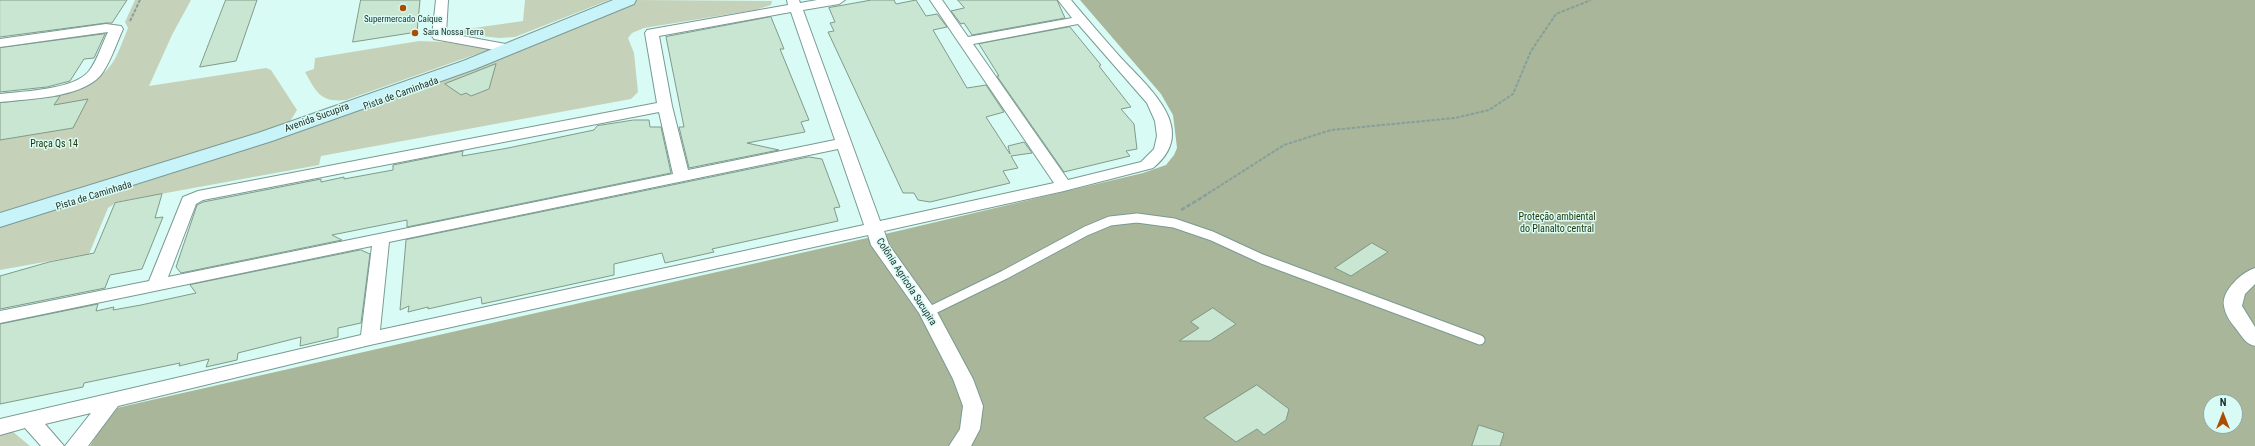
<!DOCTYPE html>
<meta charset="utf-8">
<style>
body{margin:0}
#map{position:relative;width:2255px;height:446px;overflow:hidden;background:#d8fcf5;font-family:"Roboto Condensed",sans-serif}
canvas{display:block}
.north{position:absolute;left:2203px;top:394px;width:40px;height:40px;box-sizing:border-box;background:#d8fcf5;border:1px solid #8ea9a4;border-radius:50%;rotate:0deg;font-size:11px;font-weight:700;line-height:16px;text-align:center;color:#1f2d2a}
.north::after{content:'';display:block;margin:auto;width:14px;height:18px;background:#ad4d04;clip-path:polygon(50% 0,100% 100%,50% 72%,0 100%)}
</style>
<div id="map">
<canvas width="2255" height="446"></canvas>
<div class="north">N</div>
</div>
<script>
const ctx = document.querySelector('canvas').getContext('2d');
ctx.lineJoin = 'round';
function fill(path, color) { ctx.fillStyle = color; ctx.fill(path, 'evenodd'); }
function stroke(path, color, width, dash) { ctx.strokeStyle = color; ctx.lineWidth = width; ctx.lineCap = dash ? 'butt' : 'round'; ctx.setLineDash(dash || []); ctx.stroke(path); }
function write(font, color, halo, rows, align = 'center') {
  ctx.font = font + ' "Roboto Condensed",sans-serif'; ctx.lineWidth = 3; ctx.setLineDash([]); ctx.textBaseline = 'middle'; ctx.strokeStyle = halo; ctx.fillStyle = color; for (const [text, x, y, turn = 0] of rows) {
    ctx.save(); ctx.translate(x, y); ctx.rotate((+turn || 0) * Math.PI / 180); ctx.textAlign = isNaN(turn) ? turn : align; if (halo) ctx.strokeText(text, 0, 0); ctx.fillText(text, 0, 0); ctx.restore();
  }
}
const green = new Path2D(`
 M135,0H191L172,35L149,86L266,68L271,70L297,110L291,120L284,125L0,215V100L91,82C115,69 118,52 128,28L125,22Z
 M525,0H609L515,37L499,38L446,32L523,21Z
 M637,0L772,1L771,5L755,10L644,28L632,33L628,38L634,53L638,92L631,99L321,156L319,165L117,202L108,208L89,254L0,270V222L593,19Z
 M419,41L445,42L491,49L346,100C321,103 316,92 305,72L314,69L315,58Z
 M12,431L30,446H0V433Z`);
const forest = new Path2D(`
 M1080,0H2255V446H90L112,409L898,231L1143,173L1166,165L1174,155L1177,148L1173,115L1161,94ZM2211,402H2235V426H2211Z`);
const building = new Path2D(`
 M0,0H127L112,23H106L0,37Z
 M226,0H257L236,61L200,67Z
 M361,0H420L417,32L353,42Z
 M872,0H894L896,4L916,0L926,16L937,14L947,27L933,30L967,88L986,85L1004,112L986,117L1010,154L1008,146L1024,142L1032,153L1011,156L1018,168L1003,171L1010,183L930,202L918,200L914,193H903L828,32L834,31L830,23L835,22L829,8Z
 M958,0H1057L1065,18L972,35L964,23L961,24L951,11L964,8Z
 M771,17L784,49H780L809,120L801,122L805,132L747,143L779,150L689,168L679,127H684L666,37Z
 M1070,27L1101,65L1099,66L1131,107L1121,109L1134,124L1137,149L1126,151L1130,156L1064,172L999,79L997,76H999L979,44Z
 M105,34L94,58L84,59L70,81L47,87L0,92V48Z
 M496,64L489,89L471,96L466,93L461,95L445,84Z
 M60,96L54,105L88,99L73,128L0,140V103Z
 M634,120H649L650,127H661L671,173L407,227V220L332,235L342,240L181,273L176,267L197,205L203,202L321,179V182L344,177V179L393,170V165L463,151L462,156L508,148L594,130L597,126Z
 M809,157L822,159L840,207L834,208L838,221L712,249L714,252L665,263L662,253L614,264V275L482,304L481,297L428,309V307L408,312L409,306L400,310L406,240Z
 M162,194L155,218L163,217L142,269L110,275L105,288L0,309V276L49,262L94,253L115,203Z
 M1372,243L1388,252L1351,276L1335,268Z
 M361,250L370,254L361,323L338,328V337L300,346L301,337L238,353L237,360L206,367L209,359L179,366L180,363L84,383L83,387L0,404V324L98,304L96,311L114,307L113,310L141,305L196,293L190,285Z
 M1213,308L1236,324L1210,341H1179L1199,328L1191,322Z
 M1257,385L1289,409L1286,420L1264,435L1257,429L1236,442L1204,418Z
 M1479,425L1504,433L1500,446H1472Z`);
const pathFar1 = new Path2D(`
 M130,21L140,0
 M1204,196L1284,145L1331,130L1455,118L1489,110L1513,94L1531,51L1556,14L1591,0`);
const path = new Path2D(`
 M1181,210L1206,195`);
const lane = new Path2D(`
 M928,312L1004,275L1086,231L1110,221L1137,218L1174,223L1212,236L1262,259L1480,340`);
const street = new Path2D(`
 M436,0H448L446,33L511,45L518,49L511,53L434,39L432,36Z
 M787,0H799L800,3L817,0H845L839,4L803,10L880,221L1054,183L930,0H942L968,37L1072,18L1058,0H1071C1087,19 1104,39 1121,58C1149,88 1200,130 1153,168L1064,191L884,231L889,245L937,312L973,379L983,406L980,429L971,446H949L960,429L963,406L953,379L919,313L871,245L868,235L370,345L118,406L88,446H65L91,413L45,424L64,446H41L25,428L0,435V419L361,335L372,246L0,323V311L149,281L183,197L198,191L657,103L645,33L647,30L788,5ZM791,12L835,140L688,170L672,106L659,36ZM1078,24L1147,103L1155,121L1157,136L1154,149L1141,162L1068,180L973,44ZM659,112L673,174L168,277L196,204L203,200ZM838,149L864,225L380,330L389,242Z
 M106,24L121,26L123,29C117,42 109,66 100,76C80,98 28,99 0,102V94C23,91 74,90 89,71C97,61 102,44 108,32L0,47V39Z
 M2255,268V284L2245,294L2242,306L2255,327V346C2246,344 2243,338 2237,330C2232,324 2225,315 2224,306C2221,291 2242,272 2255,268Z`);
const secondary = new Path2D(`
 M613,0H636L634,4L475,69L272,141L0,227V213L258,133L463,61Z`);
const markers = [
 [403,8,4,"#ad4d04"],
 [415,33,4,"#ad4d04"]
];
const farPoinames = [
 ["Supermercado Caíque",403,20],
 ["Sara Nossa Terra",423,33,"left"]
];
const streetNames = [
 ["Pista de Caminhada",401,94,-20],
 ["Avenida Sucupira",317,118,-20],
 ["Pista de Caminhada",94,196,-17],
 ["Colônia Agrícola Sucupira",906,282,57]
];
const parkNames = [
 ["Praça Qs 14",54,144],
 ["Proteção ambiental",1557,217],
 ["do Planalto central",1557,229]
];
fill(green, '#c6d1ba');
fill(forest, '#a9b69a');
fill(building, '#c8e6d1');
stroke(building, '#819a88', 1);
stroke(lane, '#799a93', 11);
stroke(street, '#799a93', 2);
stroke(secondary, '#799a93', 2);
stroke(pathFar1, '#859f9a', 2, [3.5, 1.5]);
stroke(path, '#859f9a', 2.5, [4.5, 2]);
stroke(lane, '#fff', 9);
fill(street, '#fff');
fill(secondary, '#c8f3f9');
for (const [x, y, r, color] of markers) { const dot = new Path2D(); dot.arc(x, y, r, 0, 2 * Math.PI); ctx.fillStyle = color; ctx.fill(dot); stroke(dot, '#d8fcf5', 1.5); }
write('9px', '#1f2d2a', '#d8fcf5', farPoinames);
write('10px', '#1f2d2a', '#d8fcf5', streetNames);
write('10px', '#263709', '#d8fcf5', parkNames);
</script>
